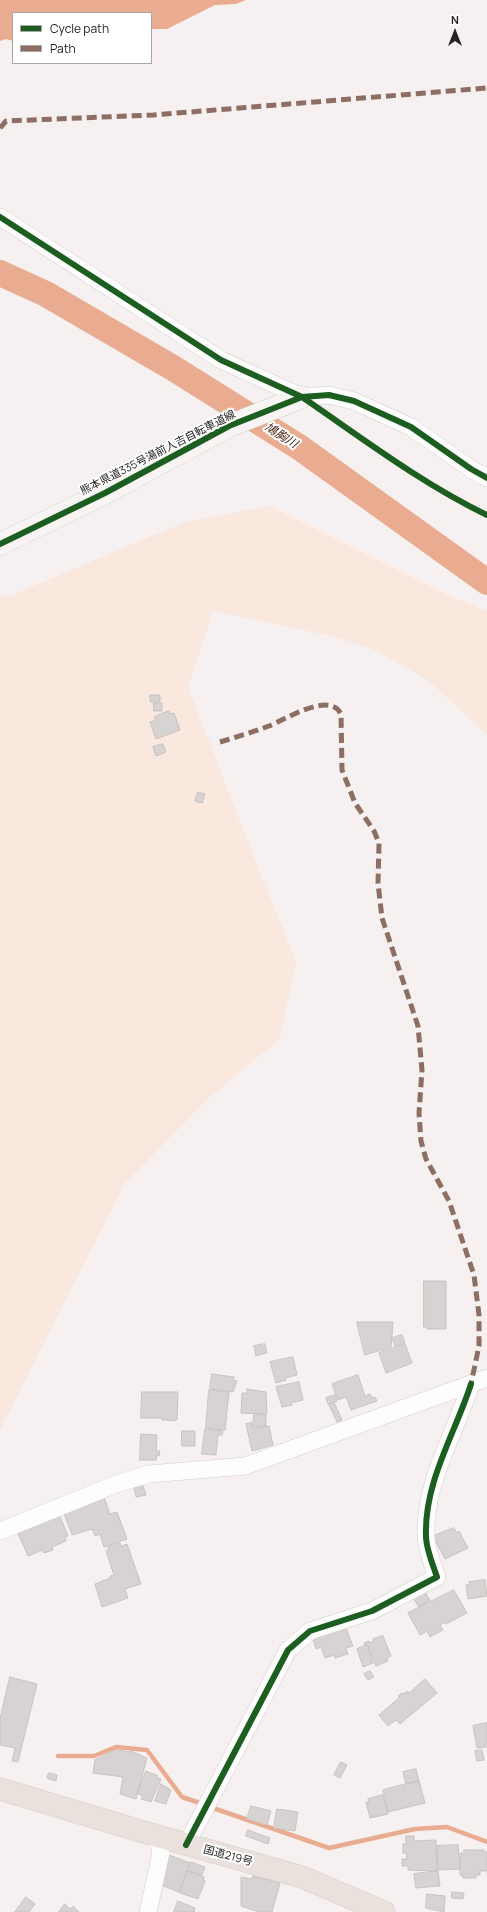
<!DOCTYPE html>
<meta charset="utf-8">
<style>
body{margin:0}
#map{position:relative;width:487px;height:1912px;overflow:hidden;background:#f6f1f0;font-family:Manrope,sans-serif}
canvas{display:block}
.legend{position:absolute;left:12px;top:12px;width:140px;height:52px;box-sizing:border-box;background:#fff;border:1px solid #a8a7a6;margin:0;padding:5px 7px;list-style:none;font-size:12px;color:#252221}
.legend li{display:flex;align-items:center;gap:8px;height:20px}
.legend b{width:20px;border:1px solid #a8a7a6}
.north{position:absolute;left:435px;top:12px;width:40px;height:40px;-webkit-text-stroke:3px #fff;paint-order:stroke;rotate:0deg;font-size:11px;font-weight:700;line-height:16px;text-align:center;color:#252221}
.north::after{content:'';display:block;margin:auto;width:14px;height:18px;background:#252221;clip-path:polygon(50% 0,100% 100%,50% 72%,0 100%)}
</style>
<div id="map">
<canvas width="487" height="1912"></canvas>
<ul class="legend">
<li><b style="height:5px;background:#1b5e20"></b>Cycle path</li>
<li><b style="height:5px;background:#8d6e63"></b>Path</li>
</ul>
<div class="north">N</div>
</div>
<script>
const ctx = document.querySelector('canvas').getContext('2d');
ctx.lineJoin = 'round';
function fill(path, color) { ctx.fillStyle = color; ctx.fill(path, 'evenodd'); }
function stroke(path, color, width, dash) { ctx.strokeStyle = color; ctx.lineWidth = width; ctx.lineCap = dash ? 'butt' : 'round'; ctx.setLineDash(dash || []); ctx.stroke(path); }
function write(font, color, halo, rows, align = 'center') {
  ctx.font = font + ' Manrope,"Noto Sans JP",sans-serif'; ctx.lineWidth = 4; ctx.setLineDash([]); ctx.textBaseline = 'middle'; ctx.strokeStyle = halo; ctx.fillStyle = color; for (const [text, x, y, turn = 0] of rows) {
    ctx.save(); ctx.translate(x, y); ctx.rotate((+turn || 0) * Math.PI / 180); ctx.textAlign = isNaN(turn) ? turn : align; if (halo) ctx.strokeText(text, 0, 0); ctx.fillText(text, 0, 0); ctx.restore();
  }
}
const green = new Path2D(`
 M270,506L452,597L487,611V735L428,680L373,649L336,637L213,611L188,687L256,863L296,961L280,1039L212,1095L125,1183L0,1430V597L10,596L185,522Z`);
const water = new Path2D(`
 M0,0H246L236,4L215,5L167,29H151V13H13V41L6,39L0,41Z`);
const stream = new Path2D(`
 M58,1756H94L116,1747L147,1750L182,1797L203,1804
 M210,1807L329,1848L415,1829L447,1827L487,1842`);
const river = new Path2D(`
 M0,273L46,294L173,368L299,447L487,582`);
const building = new Path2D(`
 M150,695H160V702H151Z
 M154,703H162V711H154Z
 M169,711L170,714L174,713L180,730L156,739L150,722L156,720L154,717Z
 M163,744L166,752L156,756L153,747Z
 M198,792L205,794L202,803L195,801Z
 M424,1281H446V1329H427V1327H424Z
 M357,1322H393L391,1347L365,1355Z
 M402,1335L405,1343L395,1346L392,1338Z
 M265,1344L267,1353L256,1356L254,1346Z
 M405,1344L412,1363L386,1373L379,1353Z
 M293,1357L297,1375L285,1378L286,1380L276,1383L270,1362Z
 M212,1374L234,1377L233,1380L237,1381L233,1392L210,1389Z
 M358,1375L365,1396L370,1394L372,1398L375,1397L377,1401L351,1410L346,1397L338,1400L332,1384Z
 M299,1382L303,1400L291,1403L292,1405L282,1407L276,1387Z
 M247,1389L266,1392L267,1414L241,1413L242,1393H247Z
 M209,1390L229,1392L225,1430L206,1428Z
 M142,1392H178L177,1420L169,1421V1420H162V1418H141Z
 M335,1395L337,1401L328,1404L326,1398Z
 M334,1402L342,1420L337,1422L329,1405Z
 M254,1414L266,1415V1426H253Z
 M252,1423L253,1428L269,1426L273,1445L252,1451L246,1424Z
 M205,1429L223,1431L222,1435H218L216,1455L202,1454Z
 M182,1431H195V1446H182Z
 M141,1434L157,1435L156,1451H160L159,1456L157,1455L156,1460H140Z
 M143,1486L146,1495L136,1497L134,1488Z
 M104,1497L110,1514L117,1512L127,1539L104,1547L100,1534L95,1536L92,1529L72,1535L63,1511Z
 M59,1514L68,1536L65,1537L66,1541L52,1547L53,1550L44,1553L43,1550L28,1556L17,1531Z
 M454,1528L457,1533L459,1531L468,1548L445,1559L433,1536Z
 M120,1543L121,1546L127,1544L141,1584L125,1589L128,1598L102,1607L95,1584L110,1578V1576L114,1575L106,1551L109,1550L108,1547Z
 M485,1580L487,1596L468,1599L466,1585L470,1584L469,1582Z
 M454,1590L467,1613L446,1624L445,1622L440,1625L443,1630L430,1637L427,1631L420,1635L408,1613Z
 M424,1591L430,1600L419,1607L413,1598Z
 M345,1626L353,1646L346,1648L348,1654L335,1658L334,1655L325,1658L321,1647L316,1649L312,1636Z
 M383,1636L391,1656L387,1658L388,1661L376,1666L367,1644L365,1645L364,1643L369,1641V1643L374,1641L373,1639Z
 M367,1645L373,1663L363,1667L357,1649Z
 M370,1671L374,1677L368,1680L364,1674Z
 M10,1677L37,1684L18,1762L12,1761L15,1748L0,1745V1719Z
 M425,1679L437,1693L400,1724L396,1720L388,1726L379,1715L400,1697L398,1696L402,1693L403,1694L408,1691L409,1693Z
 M487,1723V1747L477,1748L473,1726Z
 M116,1750L131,1752V1751L147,1758L136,1799L120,1794L123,1777L93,1773L95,1760Z
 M482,1750L484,1760L477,1761L475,1751Z
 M341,1762L347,1765L340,1778L334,1775Z
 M416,1769L419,1781L406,1784L403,1772Z
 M146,1771L158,1776L157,1778L161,1779L151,1802L141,1799L143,1796L138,1794Z
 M49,1773L57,1775L56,1781L47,1778Z
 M419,1781L425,1803L388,1812L383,1790Z
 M161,1784L171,1790L166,1804L155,1801Z
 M383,1795L388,1814L370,1818L366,1802H369L368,1799Z
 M251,1806L271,1811L267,1825L247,1819Z
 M277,1809L298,1812L295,1831L274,1828Z
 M248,1830L270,1838L268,1844L246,1836Z
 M406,1836H414V1841L436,1840L437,1871L408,1870V1866H402V1859H407L406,1853H403V1844H406Z
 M458,1845L460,1869L438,1870L437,1846Z
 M464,1850H484V1852H487V1871H480V1875H476V1878H463L462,1875H460V1853H464Z
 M169,1855L190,1863L179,1892L158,1884Z
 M191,1862L205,1867L202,1875L188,1871Z
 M188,1871L204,1877L203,1880L205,1881L198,1899L180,1893Z
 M438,1871L440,1886L416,1888L414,1874Z
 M253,1876L280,1883L272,1912H259L241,1906V1877L252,1879Z
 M452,1892L464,1893L463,1899L452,1898Z
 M427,1894L445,1896L444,1912L426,1908Z
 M26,1897L35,1904L29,1912H15Z
 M178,1901L195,1908L194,1912H174Z
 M65,1904L70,1909L73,1906L79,1912H59Z`);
const street = new Path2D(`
 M0,217L221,360L302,397L329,395L354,401L411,427L471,469L487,478
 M0,1531L116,1484L149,1474L245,1466L487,1378
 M186,1845L288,1650L310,1631L372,1611L437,1577C433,1565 426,1549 426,1536C424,1482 455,1434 471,1384
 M148,1912L161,1853L157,1836`);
const secondary = new Path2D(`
 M0,544L105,493L229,426L302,397`);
const highway = new Path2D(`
 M0,1789L147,1833L302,1877L384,1912`);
const quiet = new Path2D(`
 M0,128L6,121L153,115L487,88
 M220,742C236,737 253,732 269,726C286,719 330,691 341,714L342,770L355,803L374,831L379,843L378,883L382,918L418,1026L422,1070L419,1113L421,1141L426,1159L449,1201L474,1275L479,1315V1346L471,1384`);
const cycleway = new Path2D(`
 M0,217L221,360L302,397L329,395L354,401L411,427L471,469L487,478
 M302,397C362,438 421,483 487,515
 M0,544L105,493L229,426L302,397
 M186,1845L288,1650L310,1631L372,1611L437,1577C433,1565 426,1549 426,1536C424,1482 455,1434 471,1384`);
const streetNames = [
 ["熊本県道335号湯前人吉自転車道線",158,453,-27],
 ["国道219号",228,1856,15]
];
const waterNames = [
 ["鳩胸川",281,436,32]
];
fill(green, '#fae7de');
fill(water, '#eaac90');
stroke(stream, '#eaac90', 4.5);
stroke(river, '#eaac90', 26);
fill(building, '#d7d3d2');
stroke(building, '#c7c3c2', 1);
stroke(street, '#d0cecc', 18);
stroke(secondary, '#d0cecc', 23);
stroke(highway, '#d0cecd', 23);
stroke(street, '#fefdfd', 17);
stroke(secondary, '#f8f4f3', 22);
stroke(highway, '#eae1dc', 22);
stroke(quiet, '#8d6e63', 5, [10, 5]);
stroke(cycleway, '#1b5e20', 6);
write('11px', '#252221', '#fff', streetNames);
write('italic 12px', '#442111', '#fff', waterNames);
</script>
